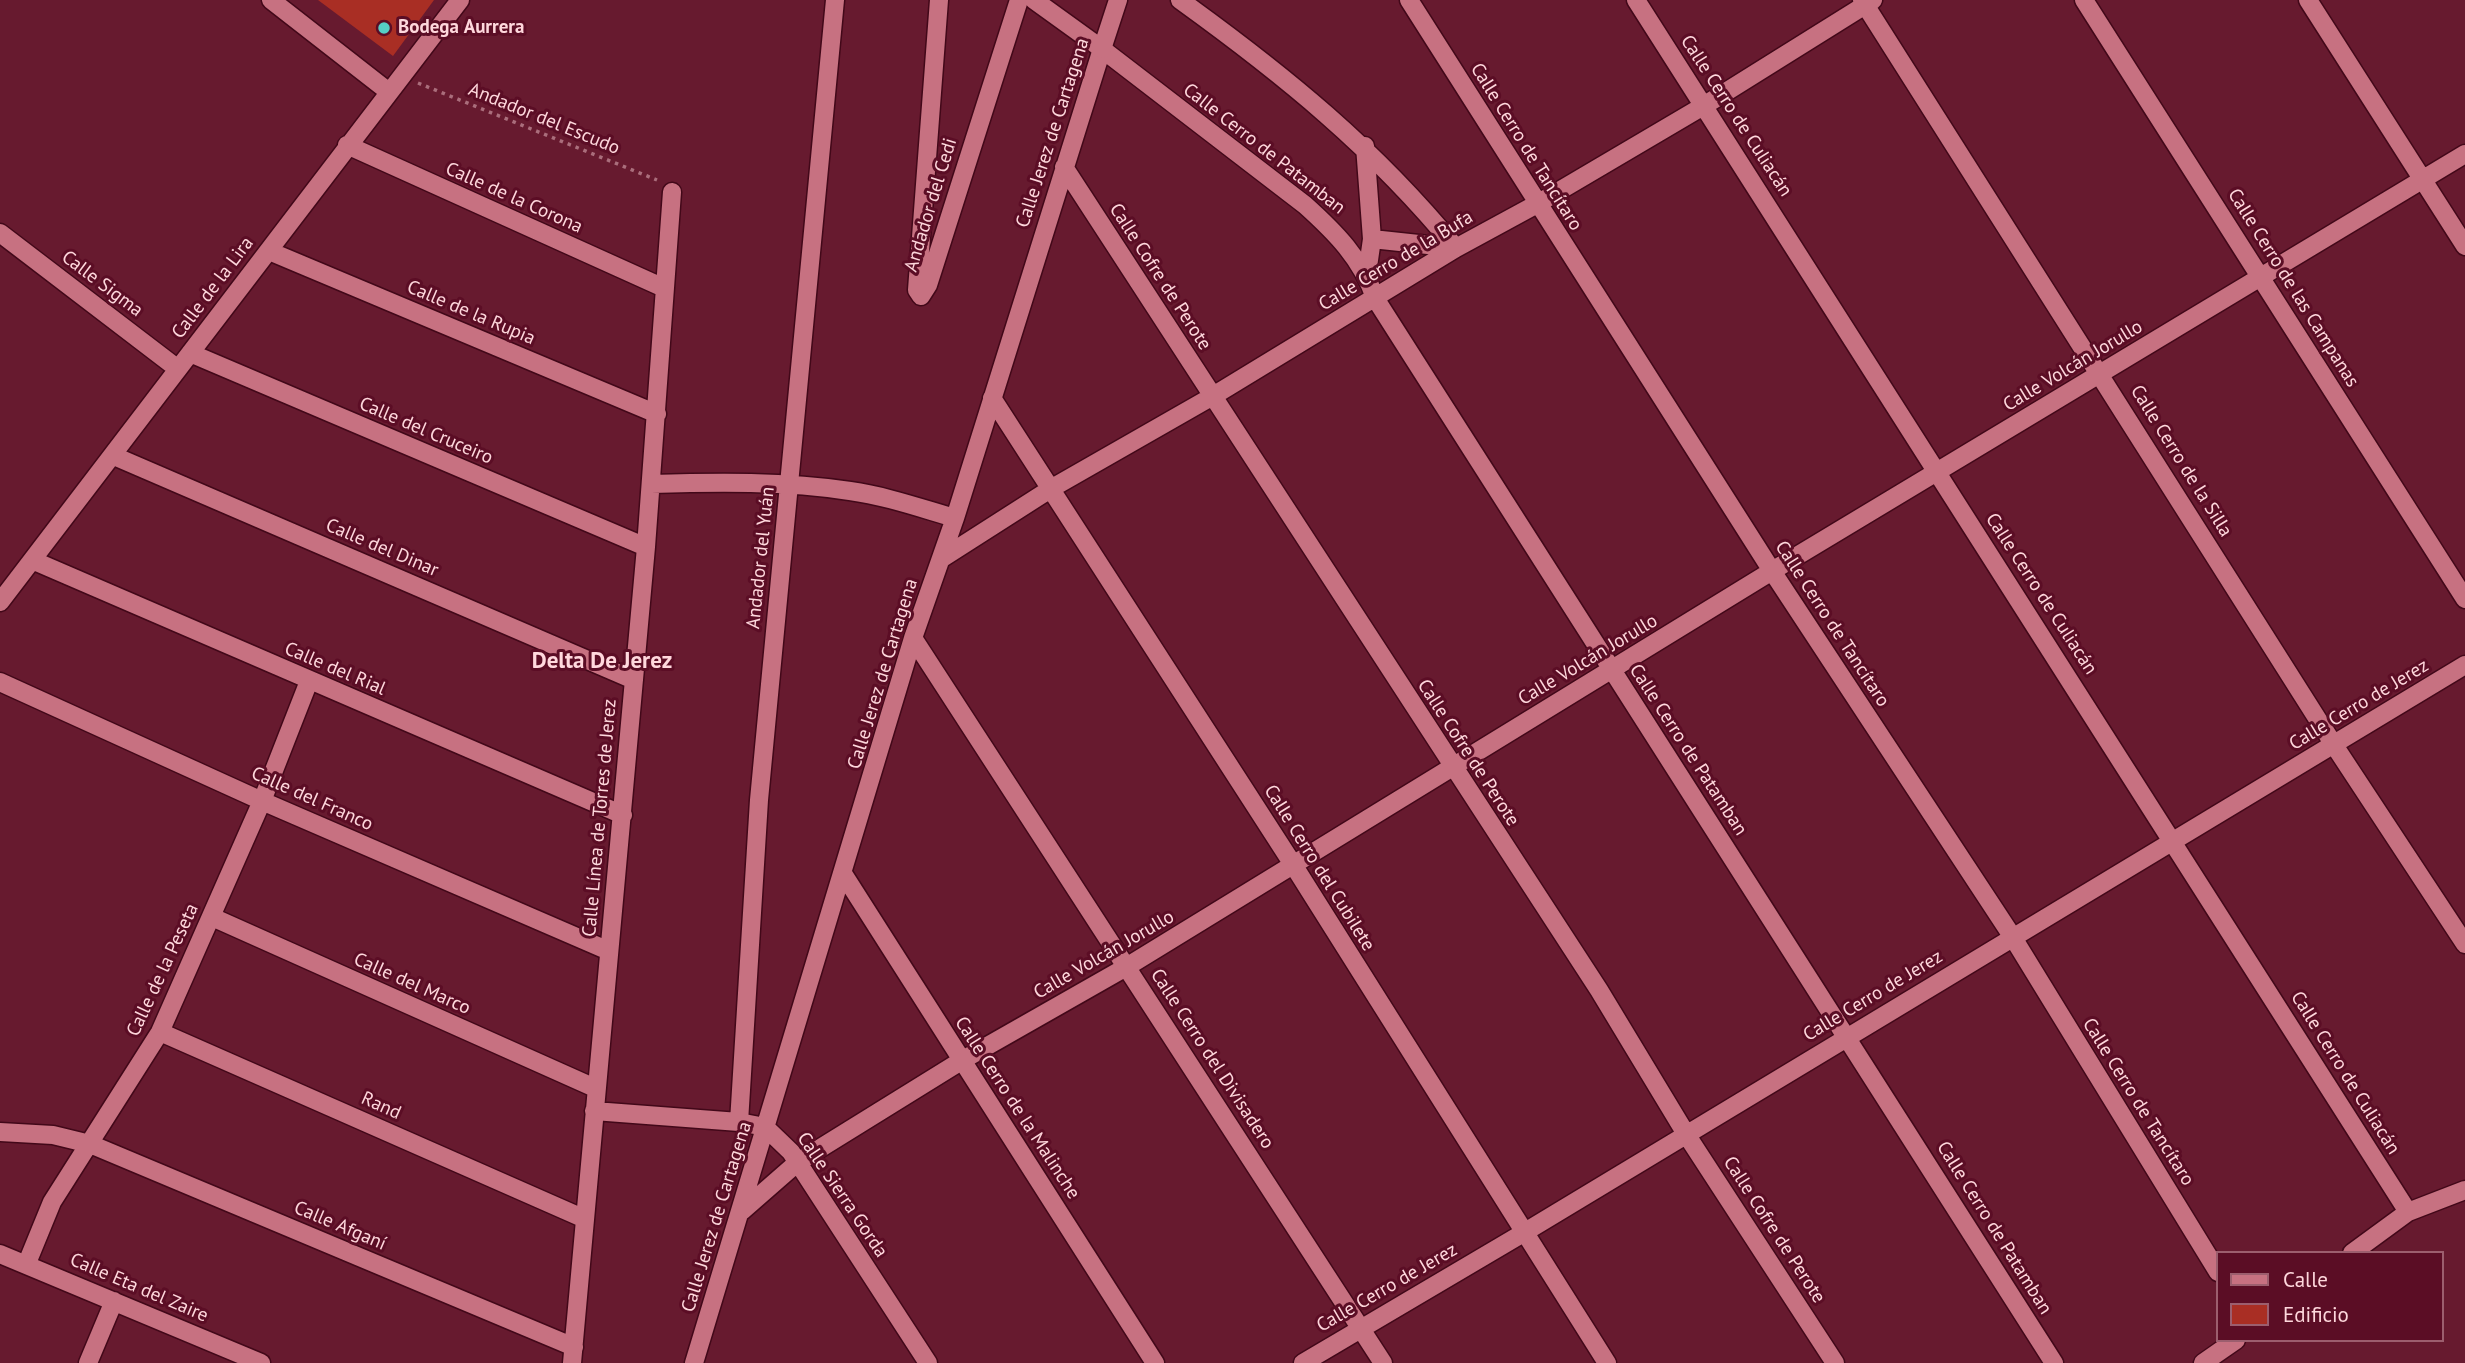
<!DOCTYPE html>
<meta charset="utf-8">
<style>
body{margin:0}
#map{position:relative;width:2465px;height:1363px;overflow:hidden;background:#671a2f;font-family:"PT Sans",sans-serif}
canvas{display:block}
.legend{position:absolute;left:2216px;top:1251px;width:228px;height:91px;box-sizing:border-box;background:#5b0d25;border:2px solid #9c5e6e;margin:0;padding:9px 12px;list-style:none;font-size:21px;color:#fed7dc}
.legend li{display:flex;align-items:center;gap:14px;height:35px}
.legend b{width:35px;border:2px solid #9c5e6e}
</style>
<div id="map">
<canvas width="2465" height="1363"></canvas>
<ul class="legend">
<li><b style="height:9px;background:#c77181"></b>Calle</li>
<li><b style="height:19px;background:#a92e24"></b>Edificio</li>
</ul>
</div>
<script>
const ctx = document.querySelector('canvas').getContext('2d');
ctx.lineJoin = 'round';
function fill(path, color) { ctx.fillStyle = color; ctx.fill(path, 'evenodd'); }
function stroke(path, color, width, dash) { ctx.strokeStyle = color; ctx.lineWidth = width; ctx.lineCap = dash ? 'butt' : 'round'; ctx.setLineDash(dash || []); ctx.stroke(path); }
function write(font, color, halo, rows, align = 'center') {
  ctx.font = font + ' "PT Sans",sans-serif'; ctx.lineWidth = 6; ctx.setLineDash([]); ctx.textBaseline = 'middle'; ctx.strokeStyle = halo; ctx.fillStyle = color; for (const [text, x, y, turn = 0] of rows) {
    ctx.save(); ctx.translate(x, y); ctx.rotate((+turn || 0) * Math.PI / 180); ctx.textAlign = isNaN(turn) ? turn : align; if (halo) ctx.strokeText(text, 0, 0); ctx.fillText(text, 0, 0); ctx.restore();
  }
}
const building = new Path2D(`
 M318,0H434L393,56Z`);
const path = new Path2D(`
 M418,83L657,180`);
const minor = new Path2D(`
 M271,0L389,92
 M939,0L917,290L921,296L928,285L1019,0
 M1180,0C1284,75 1374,148 1456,248
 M1409,0L1772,571L2012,936L2218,1272
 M1636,0L2408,1212
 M1862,0L2334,745L2465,944
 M2084,0L2465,599
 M2308,0L2465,246
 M347,145L664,288
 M1365,146L1372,239L1367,274
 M1064,167L1599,990L1686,1134L1835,1363
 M0,233L178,369
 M1372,239L1456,248
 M269,251L657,414
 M190,353L646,547
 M992,398L1294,866L1607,1363
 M114,456L634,680
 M651,484C717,482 785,481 850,491C886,496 920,508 955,518
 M941,559L1052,488L1213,396L1456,248L1537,204L1705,105L1873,0
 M32,560L623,815
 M0,602L460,0
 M913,638L1383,1363
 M0,682L262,801L609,951
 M844,875L1155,1363
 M212,917L595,1088
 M160,1032L585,1219
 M594,1111L739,1122L765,1127L791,1152L928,1363
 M739,1122L759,800L835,0
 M0,1132L53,1135L90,1144L574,1347
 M742,1211L798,1162L961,1061L1128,966L1772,571L2465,154
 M2352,1253L2408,1212L2465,1190
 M0,1254L261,1363
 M27,1263L52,1202L160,1032L262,801L309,681
 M88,1363L114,1301
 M572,1363L646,547L672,192
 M694,1363L913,638L955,518L1102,49L1305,205C1335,232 1362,259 1375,298L2054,1363
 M1303,1363L1525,1232L2465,665
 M2203,1363L2236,1340`);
const tertiary = new Path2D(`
 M1034,0L1102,49L1118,0`);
const markers = [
 [384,28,7,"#55cec5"]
];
const poiNames = [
 ["Bodega Aurrera",398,28]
];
const streetNames = [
 ["Calle Cerro de Culiacán",1736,116,57],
 ["Andador del Escudo",544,119,22],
 ["Calle Jerez de Cartagena",1053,133,-72],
 ["Calle Cerro de Tancítaro",1526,147,58],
 ["Calle Cerro de Patamban",1264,149,38],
 ["Calle de la Corona",514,198,24],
 ["Andador del Cedi",931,205,-73],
 ["Calle Cerro de la Bufa",1396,261,-31],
 ["Calle Cofre de Perote",1160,277,57],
 ["Calle Sigma",102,284,37],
 ["Calle de la Lira",213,288,-53],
 ["Calle Cerro de las Campanas",2293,288,58],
 ["Calle de la Rupia",471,313,23],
 ["Calle Volcán Jorullo",2073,366,-31],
 ["Calle del Cruceiro",426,431,23],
 ["Calle Cerro de la Silla",2181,461,58],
 ["Calle del Dinar",382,548,23],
 ["Andador del Yuán",761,558,-84],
 ["Calle Cerro de Culiacán",2041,594,57],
 ["Calle Cerro de Tancítaro",1832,624,57],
 ["Calle Volcán Jorullo",1588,660,-31],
 ["Calle del Rial",335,669,23],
 ["Calle Jerez de Cartagena",883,674,-73],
 ["Calle Cerro de Jerez",2359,705,-31],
 ["Calle Cerro de Patamban",1688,750,57],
 ["Calle Cofre de Perote",1468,753,57],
 ["Calle del Franco",312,799,24],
 ["Calle Línea de Torres de Jerez",600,818,-85],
 ["Calle Cerro del Cubilete",1319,868,58],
 ["Calle Volcán Jorullo",1104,955,-30],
 ["Calle de la Peseta",163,970,-65],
 ["Calle del Marco",412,984,24],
 ["Calle Cerro de Jerez",1873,996,-31],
 ["Calle Cerro del Divisadero",1212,1059,57],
 ["Calle Cerro de Culiacán",2345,1073,58],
 ["Calle Cerro de Tancítaro",2138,1102,58],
 ["Rand",381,1106,24],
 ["Calle Cerro de la Malinche",1017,1108,57],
 ["Calle Sierra Gorda",842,1195,56],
 ["Calle Jerez de Cartagena",717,1217,-73],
 ["Calle Afganí",340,1226,23],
 ["Calle Cerro de Patamban",1994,1228,58],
 ["Calle Cofre de Perote",1774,1230,57],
 ["Calle Eta del Zaire",139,1288,23],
 ["Calle Cerro de Jerez",1387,1288,-30]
];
const quarterNames = [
 ["Delta De Jerez",602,661]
];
fill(building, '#a92e24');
stroke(minor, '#420819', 21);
stroke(tertiary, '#420819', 21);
stroke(path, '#aa6e7c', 3.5, [3.5, 5]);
stroke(minor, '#c77181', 18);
stroke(tertiary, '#c77181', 18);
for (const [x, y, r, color] of markers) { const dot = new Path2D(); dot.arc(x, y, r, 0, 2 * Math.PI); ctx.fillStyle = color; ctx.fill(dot); stroke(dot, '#5b0d25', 2.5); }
write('bold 19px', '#fed7dc', '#5b0d25', poiNames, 'left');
write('19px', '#fed7dc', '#5b0d25', streetNames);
write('bold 23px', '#ffd8dd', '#5b0d25', quarterNames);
</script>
